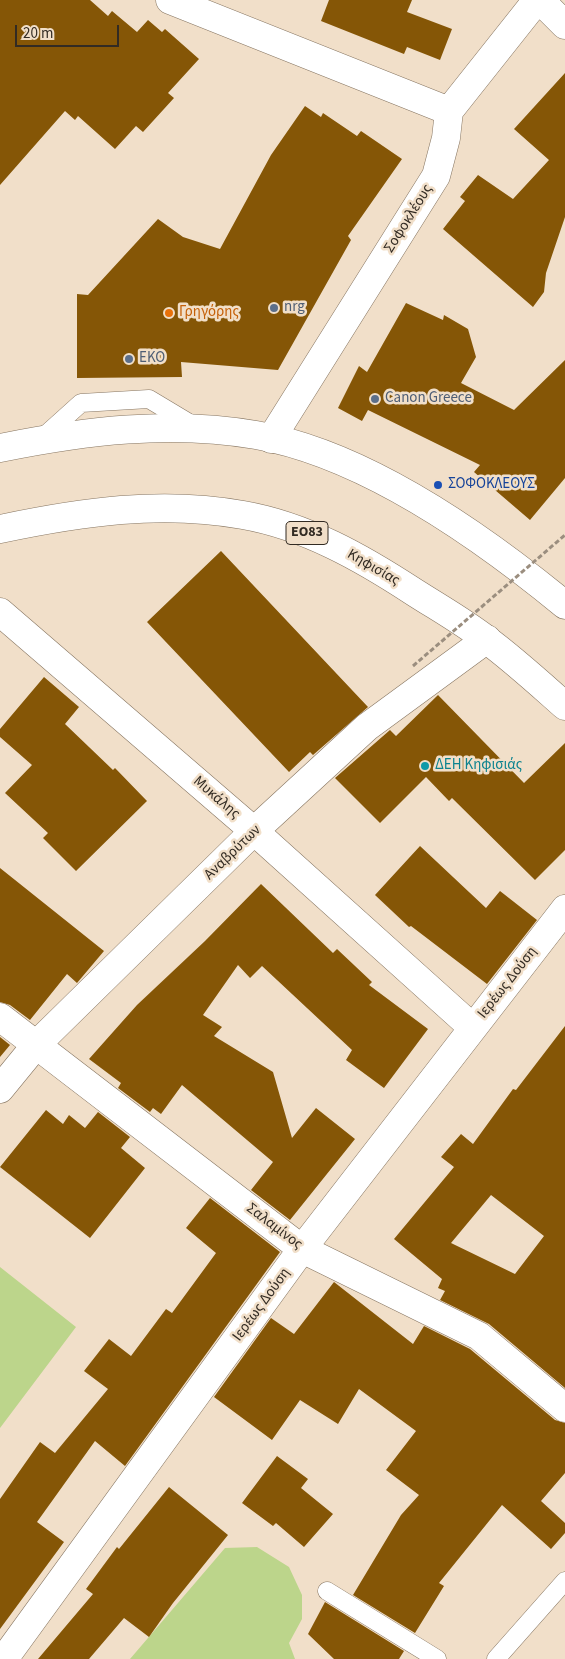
<!DOCTYPE html>
<meta charset="utf-8">
<style>
body{margin:0}
#map{position:relative;width:565px;height:1659px;overflow:hidden;background:#f1dfc9;font-family:"Source Sans 3",sans-serif}
canvas{display:block}
.scale{position:absolute;left:15px;top:25px;width:104px;height:22px;box-sizing:border-box;border:2px solid #322b23;border-top:0;padding-left:6px;font-size:15px;line-height:18px;white-space:nowrap;color:#322b23;-webkit-text-stroke:4px #f1dfc9;paint-order:stroke}
</style>
<div id="map">
<canvas width="565" height="1659"></canvas>
<div class="scale">20 m</div>
</div>
<script>
const ctx = document.querySelector('canvas').getContext('2d');
ctx.lineJoin = 'round';
function fill(path, color) { ctx.fillStyle = color; ctx.fill(path, 'evenodd'); }
function stroke(path, color, width, dash) { ctx.strokeStyle = color; ctx.lineWidth = width; ctx.lineCap = dash ? 'butt' : 'round'; ctx.setLineDash(dash || []); ctx.stroke(path); }
function write(font, color, halo, rows, align = 'center') {
  ctx.font = font + ' "Source Sans 3",sans-serif'; ctx.lineWidth = 5; ctx.setLineDash([]); ctx.textBaseline = 'middle'; ctx.strokeStyle = halo; ctx.fillStyle = color; for (const [text, x, y, turn = 0] of rows) {
    ctx.save(); ctx.translate(x, y); ctx.rotate((+turn || 0) * Math.PI / 180); ctx.textAlign = isNaN(turn) ? turn : align; if (halo) ctx.strokeText(text, 0, 0); ctx.fillText(text, 0, 0); ctx.restore();
  }
}
const green = new Path2D(`
 M0,1267L76,1327L0,1428Z
 M257,1547L289,1567L302,1595V1619L289,1643L295,1659H130L225,1548Z`);
const building = new Path2D(`
 M0,0H90L108,16L112,11L137,32L148,20L162,32L165,29L199,59L168,93L174,98L143,132L136,126L115,149L78,116L75,120L65,111L0,185Z
 M329,0H412L407,12L452,29L440,60L407,47L404,54L321,21Z
 M565,73V217L546,273L544,292L533,307L443,229L465,201L460,197L478,175L513,199L549,160L514,129Z
 M305,106L321,117L323,113L357,136L361,131L402,159L348,236L351,240L278,370L181,362L182,377L77,378V294L88,295L158,219L183,237L220,249L271,155Z
 M406,303L443,320L444,315L468,329L476,357L461,383L514,410L565,360V478L530,520L474,472L480,465L368,410L362,421L338,408L359,366L367,372Z
 M221,551L368,707L313,755L310,752L289,772L147,622Z
 M44,677L79,707L65,724L113,770L115,768L147,801L76,871L43,838L48,833L5,793L32,765L0,737V729Z
 M438,695L524,783L565,743V850L535,880L452,798L449,801L426,777L380,823L335,778L390,730L396,736Z
 M420,846L486,908L500,891L537,920L487,984L411,926L409,927L375,895Z
 M0,868L104,951L77,983L67,974L30,1020L10,1005L0,1002Z
 M261,884L333,953L337,949L372,982L369,985L428,1029L384,1088L346,1060L352,1050L262,966L250,978L238,965L203,1015L222,1027L214,1036L273,1072L292,1138L316,1108L355,1139L290,1220L251,1190L273,1162L182,1085L161,1114L153,1108L150,1112L118,1088L121,1083L89,1059L137,1005L205,941Z
 M565,1026V1388L489,1324L440,1300L445,1291L438,1288L442,1279L394,1239L454,1167L441,1157L461,1134L473,1144L513,1089L516,1090ZM491,1195L544,1236L515,1274L451,1243Z
 M0,1037L10,1045L0,1057Z
 M46,1110L63,1124L69,1115L85,1128L98,1112L130,1137L121,1148L145,1168L90,1238L0,1167Z
 M210,1198L280,1252L125,1466L95,1441L37,1522L64,1542L0,1629V1499L40,1442L55,1453L108,1389L84,1371L109,1339L131,1356L166,1309L172,1313L216,1253L186,1228Z
 M334,1282L413,1344L424,1326L470,1349L555,1420L565,1423V1473L541,1501L565,1523V1533L551,1549L502,1505L439,1583L444,1586L415,1633L353,1595L401,1515L419,1495L386,1470L416,1431L359,1389L338,1424L300,1400L272,1440L214,1397L271,1318L294,1334Z
 M277,1456L308,1479L301,1488L333,1514L304,1547L276,1523L273,1526L242,1503Z
 M169,1487L228,1535L173,1603L149,1637L124,1618L89,1659H38L93,1594L86,1589L117,1547L119,1549Z
 M325,1602L404,1651L399,1659H334L308,1634Z`);
const lane = new Path2D(`
 M41,439L81,403L149,399L194,426
 M327,1591L437,1659
 M496,1659L565,1581`);
const street = new Path2D(`
 M170,0L449,111
 M540,0L565,25
 M271,439L436,176L446,138L449,111L537,0
 M0,612L254,831L473,1028
 M0,1089L36,1045L254,831L367,727L487,639
 M4,1659L302,1249L565,909`);
const secondary = new Path2D(`
 M0,1017L302,1249L479,1336L565,1408`);
const primary = new Path2D(`
 M0,448C84,431 170,420 256,435C365,454 481,536 565,605
 M0,529C81,512 161,500 243,515C306,526 362,558 414,592C439,608 464,622 487,640C514,660 539,683 565,706`);
const pathBridge = new Path2D(`
 M413,666L565,535`);
const markers = [
 [274,308,5,"#5c6f8a"],
 [169,313,5,"#e8710a"],
 [129,359,5,"#5c6f8a"],
 [375,399,5,"#5c6f8a"],
 [438,485,5,"#1a4fb4"],
 [425,766,5,"#0f9aa8"]
];
const shields = [
 [307,533,42]
];
const shieldNames = [
 ["ΕΟ83",307,533]
];
const streetNames = [
 ["Σοφοκλέους",409,219,-58],
 ["Κηφισίας",373,568,30],
 ["Μυκάλης",216,798,41],
 ["Αναβρύτων",233,853,-44],
 ["Ιερέως Δούση",508,983,-52],
 ["Σαλαμίνος",274,1227,37],
 ["Ιερέως Δούση",262,1305,-54]
];
const serviceNames = [
 ["nrg",284,308],
 ["EKO",139,359],
 ["Canon Greece",385,399]
];
const foodNames = [
 ["Γρηγόρης",179,313]
];
const transitNames = [
 ["ΣΟΦΟΚΛΕΟΥΣ",448,485]
];
const cultureNames = [
 ["ΔΕΗ Κηφισιάς",435,766]
];
fill(green, '#bcd58b');
fill(building, '#855606');
stroke(lane, '#867561', 19);
stroke(street, '#867561', 29);
stroke(secondary, '#867561', 29);
stroke(primary, '#867561', 29);
stroke(lane, '#fff', 18);
stroke(street, '#fff', 28);
stroke(secondary, '#fff', 28);
stroke(primary, '#fff', 28);
stroke(pathBridge, '#9b8e7f', 3, [5, 2.5]);
for (const [x, y, r, color] of markers) { const dot = new Path2D(); dot.arc(x, y, r, 0, 2 * Math.PI); ctx.fillStyle = color; ctx.fill(dot); stroke(dot, '#f1dfc9', 2); }
for (const [x, y, w] of shields) { const box = new Path2D(); box.roundRect(x - w / 2, y - 11.5, w, 23, 4); ctx.fillStyle = '#f1dfc9'; ctx.fill(box); stroke(box, '#322b23', 1); }
write('bold 14px', '#322b23', null, shieldNames);
write('15px', '#322b23', '#f1dfc9', streetNames);
write('15px', '#4e5e75', '#f1dfc9', serviceNames, 'left');
write('15px', '#c56008', '#f1dfc9', foodNames, 'left');
write('15px', '#164399', '#f1dfc9', transitNames, 'left');
write('15px', '#0d838f', '#f1dfc9', cultureNames, 'left');
</script>
